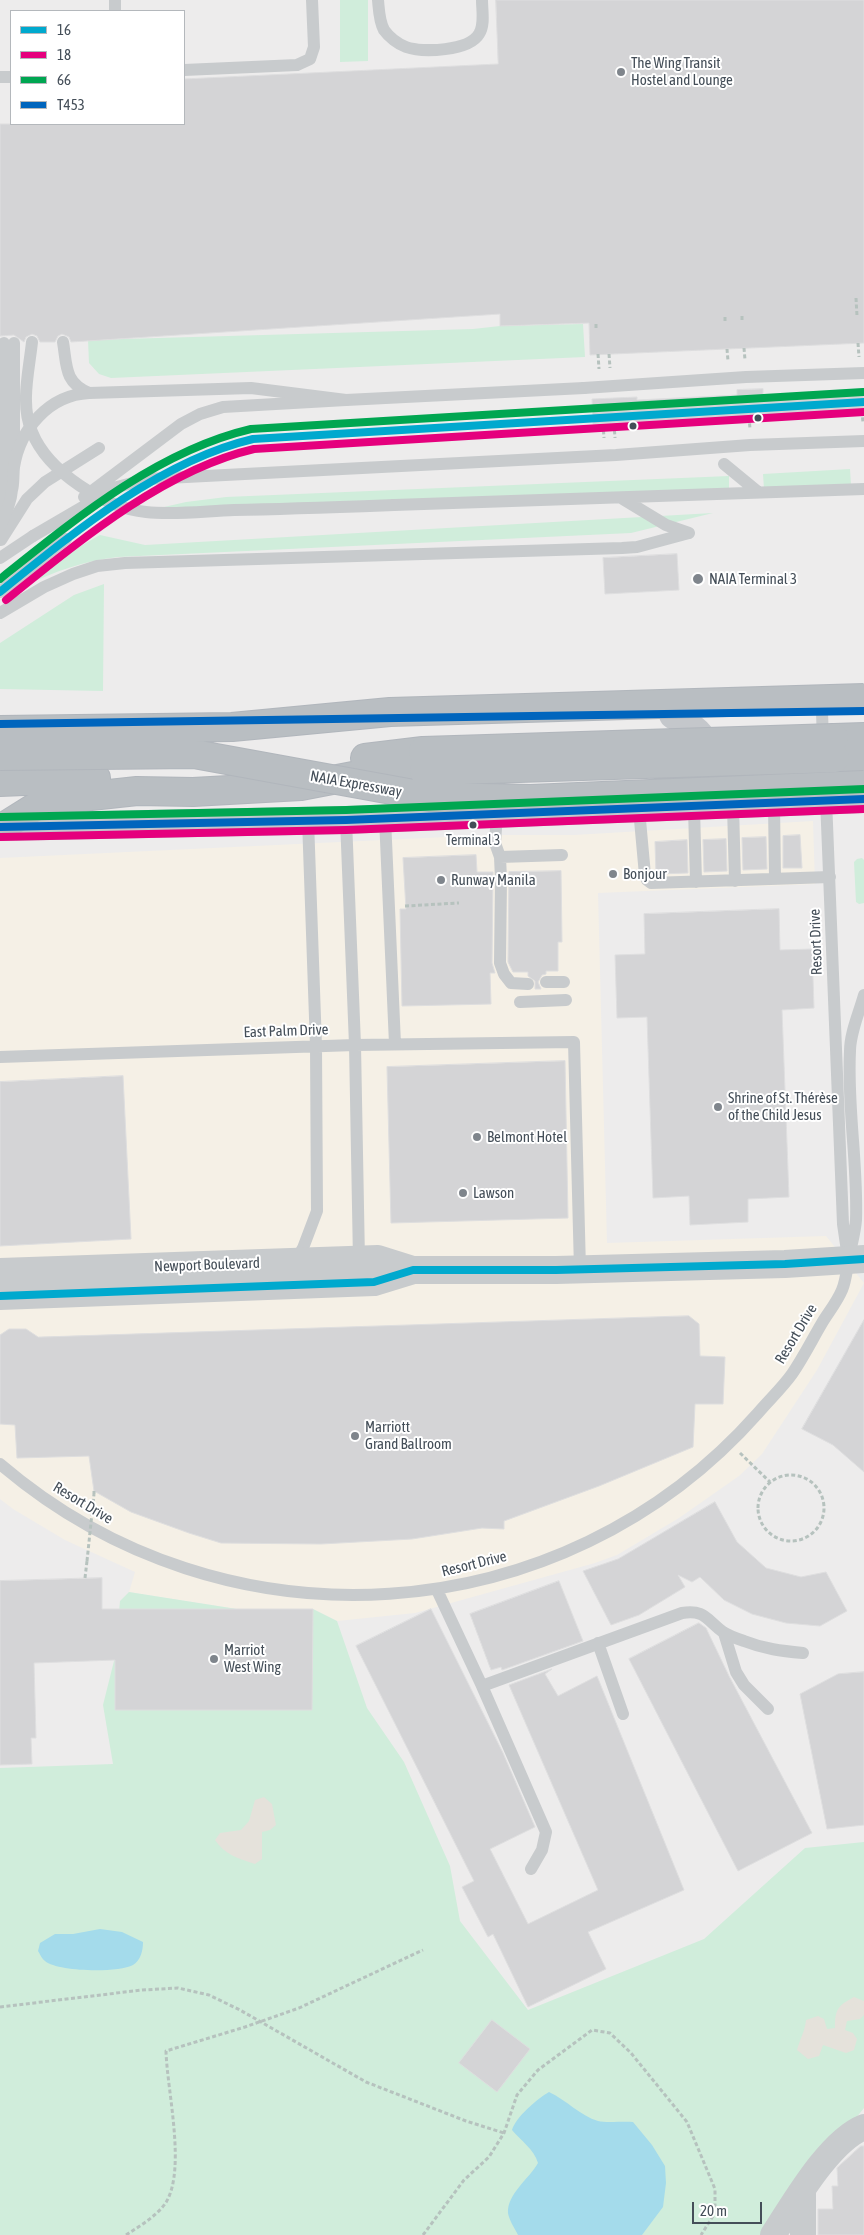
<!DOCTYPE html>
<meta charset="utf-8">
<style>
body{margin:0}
#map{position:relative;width:864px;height:2235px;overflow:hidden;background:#edecec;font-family:"Asap Condensed",sans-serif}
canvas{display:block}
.legend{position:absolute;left:10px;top:10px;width:175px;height:115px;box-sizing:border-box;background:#fff;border:1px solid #b4b8bc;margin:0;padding:6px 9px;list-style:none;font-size:15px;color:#444e58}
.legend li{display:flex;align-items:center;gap:10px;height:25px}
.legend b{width:25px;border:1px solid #b4b8bc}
.scale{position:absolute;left:692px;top:2202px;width:70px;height:22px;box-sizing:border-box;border:2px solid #444e58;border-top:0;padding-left:6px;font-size:15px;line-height:18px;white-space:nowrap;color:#444e58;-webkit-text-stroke:4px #fff;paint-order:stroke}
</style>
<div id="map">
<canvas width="864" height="2235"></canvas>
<ul class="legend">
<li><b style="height:6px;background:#00a9ce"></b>16</li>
<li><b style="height:6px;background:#e5007d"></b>18</li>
<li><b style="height:6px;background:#00a651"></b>66</li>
<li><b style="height:6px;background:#0065bd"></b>T453</li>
</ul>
<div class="scale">20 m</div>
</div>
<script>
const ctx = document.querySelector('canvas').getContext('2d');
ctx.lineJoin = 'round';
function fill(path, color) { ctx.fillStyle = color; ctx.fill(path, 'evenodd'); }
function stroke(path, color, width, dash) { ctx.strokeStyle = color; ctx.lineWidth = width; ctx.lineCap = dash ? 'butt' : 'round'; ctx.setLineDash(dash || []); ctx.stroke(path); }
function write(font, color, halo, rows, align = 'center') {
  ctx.font = font + ' "Asap Condensed",sans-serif'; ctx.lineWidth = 4; ctx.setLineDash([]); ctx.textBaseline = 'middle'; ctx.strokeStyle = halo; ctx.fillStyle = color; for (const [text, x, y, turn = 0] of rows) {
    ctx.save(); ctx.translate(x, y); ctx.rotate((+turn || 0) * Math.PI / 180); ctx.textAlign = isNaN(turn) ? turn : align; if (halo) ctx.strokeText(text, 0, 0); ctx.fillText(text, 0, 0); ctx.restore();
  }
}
const commercial = new Path2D(`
 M813,821L815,884L598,893L607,1243L826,1236L864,1283L817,1370L762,1454L739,1476L679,1518L617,1555L595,1563L415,1613L337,1621L313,1609L256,1612L129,1592L135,1572L65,1540L13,1509L0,1499V858L489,835H574Z`);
const green = new Path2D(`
 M340,0H368V61L340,62Z
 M583,324L585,357L111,378L99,374L89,363L88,340L473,329L500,326Z
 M850,469L851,485L764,489L763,474Z
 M729,476V490L151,510L186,502L226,497Z
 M713,513L631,533L118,557C84,561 55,571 25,586L72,551L100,535L145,545Z
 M104,584L103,691L0,689V643L74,595Z
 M862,858L864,860V903L859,904L856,902L854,862L857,859Z
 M129,1592L256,1612L313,1609L337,1621L367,1708L404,1762L450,1866L460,1921L528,2010L704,1939L805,1848L864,1842V2108L762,2235H0V1768L113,1764L103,1705L115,1657L120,1601Z`);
const sand = new Path2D(`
 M264,1797L272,1804L276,1825L270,1830L262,1832V1859L255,1864C239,1859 224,1854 215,1840L220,1833L241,1830L249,1821L255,1800Z
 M854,1997L864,2001V2015L860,2019L847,2021L845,2030L853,2033L857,2039L854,2050L846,2053L823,2045L819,2056L808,2059L797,2050C800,2039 805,2031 806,2020L818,2016L824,2019L827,2029L835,2028C835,2010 837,2006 854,1997Z`);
const water = new Path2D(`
 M100,1929L122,1932L143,1942C143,1950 141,1960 133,1965C118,1973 58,1972 45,1961C42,1959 40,1954 38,1951L40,1943L55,1934H73Z
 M549,2092C566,2100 581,2116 598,2121C606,2123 624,2121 633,2122L652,2145L665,2166L666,2183L663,2207L642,2235H518C515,2229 509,2220 508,2213C507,2194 529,2179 538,2163C534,2149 521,2141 512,2130C516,2117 537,2099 549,2092Z`);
const building = new Path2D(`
 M496,0H864V343L590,355L589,323L500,326V314L71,342L69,337L62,334L58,336L55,342H40L37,336L32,334L26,337L24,342L14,335L0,336V124H184V79L498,64Z
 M763,389V397L864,392V411L593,424L592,399L637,397V400L737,395V390Z
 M677,554L679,590L605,594L603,558Z
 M800,835L802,868H783V836Z
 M766,837L767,869L743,870L742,838Z
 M726,839L727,871L704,872L703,840Z
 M687,840L688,873L656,874L655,842Z
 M476,855L477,872H493L492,963L495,973H490L491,1004L402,1006L400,909H406L403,858Z
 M561,871L562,942H558V971H546V974L542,975L538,982L541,989H535V981L528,976V972H513L508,962L509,872Z
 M779,909L780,950L812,949L814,1008L782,1010L789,1197L748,1199V1222L690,1225L689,1196L653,1198L647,1017L617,1018L615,955L645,954L644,914Z
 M565,1061L568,1218L391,1223L387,1067Z
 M123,1076L131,1239L0,1246V1082Z
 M689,1316L699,1324L700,1356L725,1357L723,1404H695L693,1447L599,1486L504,1521V1529L482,1528L412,1539L321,1544L221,1543L189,1533L131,1512L94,1491L89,1456L17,1458L15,1425L0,1424V1335L9,1329H26L38,1337Z
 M864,1320V1472L833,1445L802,1429Z
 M715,1502L737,1542L766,1568L801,1577L826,1572L847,1611L820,1626L786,1623L752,1614L724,1600L700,1577L692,1582L678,1575L685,1587L639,1615L611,1625L583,1571L618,1559Z
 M102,1578V1609H313L312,1710H115V1660L34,1663L36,1738H31L32,1764L0,1765V1581Z
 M559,1581L583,1641L502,1670L501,1667L491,1670L470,1614Z
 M431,1609L503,1753L535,1827L490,1849L528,1924L598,1890L509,1685L552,1669L545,1674L558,1696L597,1676L684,1890L588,1932L606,1969L528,2007L493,1934L488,1937L462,1887L474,1881L356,1646Z
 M699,1623L706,1628L729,1676L812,1833L738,1871L629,1659Z
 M864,1672V1825L827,1829L800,1694L838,1674Z
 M492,2020L530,2049L497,2092L459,2063Z
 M861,2146H864V2235H818V2209H833L832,2186H838L837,2168Z`);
const path = new Path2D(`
 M856,298L857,316
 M742,316V321
 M725,317V322
 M596,328V324
 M858,343L859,357
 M744,348L745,360
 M727,349L728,361
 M598,354L599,369
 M609,354L610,368
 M862,411L863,423
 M749,417L750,429
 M603,424L604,438
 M614,424L615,438
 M405,906L459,903
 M740,1453L770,1482
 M758 1508a33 33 0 1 1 66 0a33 33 0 1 1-66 0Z
 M94,1494V1491
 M85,1578L87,1561
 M0,2007L142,1990L178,1988L209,1995L240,2010L366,2082L466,2121L504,2133
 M126,2235C140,2226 155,2217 165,2204C187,2171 167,2091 166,2051L245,2027L299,2008L423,1950
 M423,2235L464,2180L489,2157L504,2133L517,2095L538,2070L592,2030L610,2033L631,2053L687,2122L715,2189V2213L701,2235`);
const service = new Path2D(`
 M115,0V11
 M378,0C379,10 379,21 384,30C389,37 398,44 406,47C423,53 469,51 479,34C485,25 482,11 482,0
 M184,70L297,65L310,59L314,47L312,0
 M0,77H11
 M63,342C67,366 64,382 89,393L251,388L346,400L584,388
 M14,343V460
 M724,464L758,492
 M623,499L666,525L689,533
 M394,505L864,489
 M0,536L5,488L4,343
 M1,540L27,499L45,482L99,448
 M0,558L33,536
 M0,592L66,539
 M0,613L44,587L73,574L97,566L125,563L622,548L637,547L689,533
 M822,712L823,741
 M826,799L843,1224L847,1251
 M774,804L775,879
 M733,806L735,881
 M694,808L696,882
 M639,809L645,875L647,880L651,883L830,877
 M497,814L495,843L500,857L501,879L500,963L504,974L511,983L528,984
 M385,818L395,1044
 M346,820L355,1045L359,1260
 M500,857L562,855
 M546,982H564
 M520,1002L566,1000
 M0,1057L355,1045L574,1042L580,1269
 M295,1262L303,1248L317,1211L316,1046L308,820
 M0,1464C224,1656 562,1635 758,1413C769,1400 782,1388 792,1374C803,1358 812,1340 822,1323C828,1313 837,1302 842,1290C846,1281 847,1268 849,1258C851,1246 855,1233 856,1220C858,1164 847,1107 850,1051C850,1033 859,1013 864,995
 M437,1590L482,1686L546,1832L542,1850L531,1869
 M724,1633L736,1672L744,1685L768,1709
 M598,1643L623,1714
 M482,1686L682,1613C704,1609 707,1620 723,1632C729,1636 738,1639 744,1641C764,1649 782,1651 803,1653`);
const minor = new Path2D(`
 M773,2235C794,2203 829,2141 864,2127
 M803,2235V2190`);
const tertiary = new Path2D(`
 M0,1272L378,1259L413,1270
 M0,1296L374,1282L413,1270H556L785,1264L864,1259`);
const primary = new Path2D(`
 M673,715C727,745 711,769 678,807
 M0,827L346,820L864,799`);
const motorway = new Path2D(`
 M834,738L864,737
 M365,758L423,751
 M835,758L864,757
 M0,782L96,778
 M5,826L45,801L137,791L193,792L301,786L353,776L424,771`);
const pathBridge = new Path2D(`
 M87,1561L94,1494`);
const serviceBridge = new Path2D(`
 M32,342C29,371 20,405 32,432C48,472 105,508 146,512C175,515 205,511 234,510C287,509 340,507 394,505
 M584,388L746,377L864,373
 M84,497L181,424L200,414L223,407L346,400
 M0,526C5,516 11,502 12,490C14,483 13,475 14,467C20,429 49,395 89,393
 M33,536L117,487L147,479L616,455L750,445L864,441`);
const motorwayBridge = new Path2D(`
 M0,730L232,727L390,712L864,698
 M423,751L834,738
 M0,756L194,754L430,797L531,799L864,785
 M424,771L835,758`);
const bus1 = new Path2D(`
 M0,592C73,533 160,461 253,439L864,402
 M0,1296L374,1282L413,1270H556L785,1264L864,1259`);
const bus2 = new Path2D(`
 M6,600C78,542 164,470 254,449L864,412
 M0,837L346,830L864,809`);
const bus3 = new Path2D(`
 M0,579C74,520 157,451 251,429L863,392
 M0,817L346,810L864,789`);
const bus4 = new Path2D(`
 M0,724L864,711
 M0,827L346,820L864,799`);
const markers = [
 [621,72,5,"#7f858c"],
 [758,418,4.5,"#444e58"],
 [633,426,4.5,"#444e58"],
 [698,579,6,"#7f858c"],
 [473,825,4.5,"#444e58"],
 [613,874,5,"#7f858c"],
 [441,880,5,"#7f858c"],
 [718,1107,5,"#7f858c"],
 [477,1137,5,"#7f858c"],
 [463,1193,5,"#7f858c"],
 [355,1436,5,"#7f858c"],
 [214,1659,5,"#7f858c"]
];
const busNames = [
 ["Terminal 3",473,841]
];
const poiNames = [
 ["The Wing Transit",631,63],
 ["Hostel and Lounge",631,80],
 ["NAIA Terminal 3",709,579],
 ["Bonjour",623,874],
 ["Runway Manila",451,880],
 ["Shrine of St. Thérèse",728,1098],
 ["of the Child Jesus",728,1115],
 ["Belmont Hotel",487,1137],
 ["Lawson",473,1193],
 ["Marriott",365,1427],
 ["Grand Ballroom",365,1444],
 ["Marriot",224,1650],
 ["West Wing",224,1667]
];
const streetNames = [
 ["NAIA Expressway",356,784,10],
 ["Resort Drive",816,942,-92],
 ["East Palm Drive",286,1031,-2],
 ["Newport Boulevard",207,1265,-2],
 ["Resort Drive",796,1334,-59],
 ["Resort Drive",83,1503,31],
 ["Resort Drive",474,1564,-14]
];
fill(commercial, '#f5f0e6');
fill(green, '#d0eddb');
fill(sand, '#e5e2db');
fill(water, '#a4dbeb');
fill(building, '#d4d4d6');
stroke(building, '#dededf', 1);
stroke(motorway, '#b1b6bc', 30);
stroke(path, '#b6c2be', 3, [4, 2.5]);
stroke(service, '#c8cbcd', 12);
stroke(minor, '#c8cbcd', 26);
stroke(tertiary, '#c8cbcd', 28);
stroke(primary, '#c4c7cb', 28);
stroke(motorway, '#b9bec2', 28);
stroke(motorwayBridge, '#b1b6bc', 30, []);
stroke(pathBridge, '#b6c2be', 3, [4, 2.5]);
stroke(serviceBridge, '#c8cbcd', 12);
stroke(motorwayBridge, '#b9bec2', 28);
stroke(bus1, '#00a9ce', 8);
stroke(bus2, '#e5007d', 8);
stroke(bus3, '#00a651', 8);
stroke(bus4, '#0065bd', 8);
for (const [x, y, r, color] of markers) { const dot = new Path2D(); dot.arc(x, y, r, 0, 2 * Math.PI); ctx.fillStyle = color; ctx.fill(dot); stroke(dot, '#fff', 2); }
write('14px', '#444e58', '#fff', busNames);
write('15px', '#444e58', '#fff', poiNames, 'left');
write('15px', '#444e58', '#fff', streetNames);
</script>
